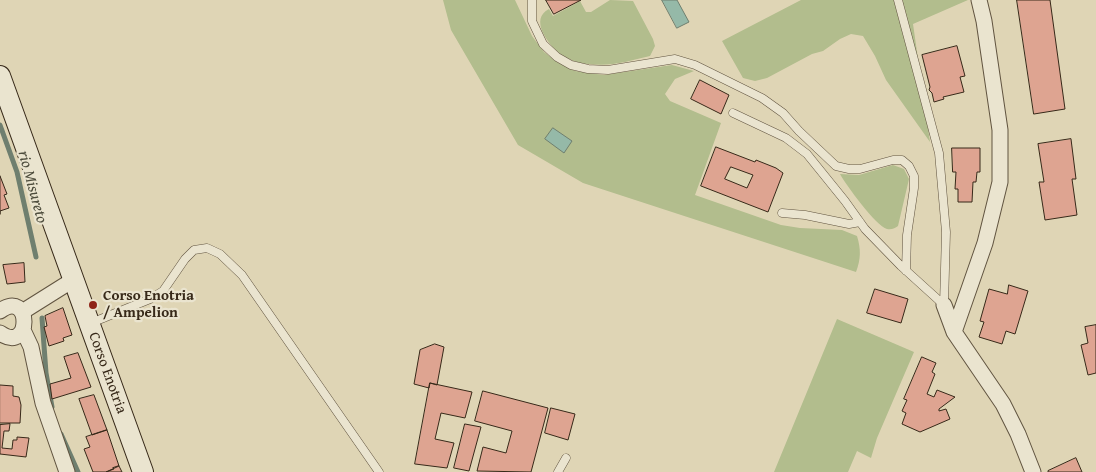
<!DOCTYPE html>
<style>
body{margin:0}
canvas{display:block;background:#dfd5b5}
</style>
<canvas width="1096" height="472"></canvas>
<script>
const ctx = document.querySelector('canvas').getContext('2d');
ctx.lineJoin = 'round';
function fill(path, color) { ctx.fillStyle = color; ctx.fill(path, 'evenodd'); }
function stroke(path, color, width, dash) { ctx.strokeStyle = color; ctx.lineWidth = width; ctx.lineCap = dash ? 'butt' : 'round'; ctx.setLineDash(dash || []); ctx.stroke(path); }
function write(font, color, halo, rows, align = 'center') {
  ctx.font = font + ' "Gentium Book Plus",serif'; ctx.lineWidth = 4.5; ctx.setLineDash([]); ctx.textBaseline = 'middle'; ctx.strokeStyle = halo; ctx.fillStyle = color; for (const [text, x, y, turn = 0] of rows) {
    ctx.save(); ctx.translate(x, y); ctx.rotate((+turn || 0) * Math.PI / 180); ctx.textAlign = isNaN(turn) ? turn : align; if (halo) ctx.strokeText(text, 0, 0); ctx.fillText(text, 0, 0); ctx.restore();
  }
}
const green = new Path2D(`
 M443,0H515L532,36L544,52L557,62L575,71L604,75L672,65L694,71L675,79L665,94L670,101L721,123L695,195L781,225L800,228L842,230L857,236C861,249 861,259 856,272L583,183L518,145L451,30Z
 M610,0L633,1L653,39L655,46L650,56C629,61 610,67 589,64C579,64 567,59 559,53C548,44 529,19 549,9L553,16L580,1L586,12H591Z
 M801,0H968L913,24L930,142L886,80L875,56L863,36L851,34L840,39L823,51L812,54L767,78L755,81L743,78L722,41Z
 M893,165L904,169L909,179L898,226C895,228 892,230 887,229C876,226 846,185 840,174L859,175Z
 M837,319L914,352L877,438L871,458L857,451L848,472H774Z`);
const water = new Path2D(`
 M662,0H677L689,22L677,28Z
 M553,128L572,141L564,153L545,139Z`);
const stream = new Path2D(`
 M0,125L17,172L36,257
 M42,318L46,373L52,407
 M61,434L78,472`);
const building = new Path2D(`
 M546,0H581L554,14Z
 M1017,0H1050L1065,109L1034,114Z
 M957,46L965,76L960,77L964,92L943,97L944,99L934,102L932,93L929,90L930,87L922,55Z
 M700,80L729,95L721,114L691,99Z
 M1071,139L1076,179H1072L1077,215L1045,220L1039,182H1044L1038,144Z
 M716,147L755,162L756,160L776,168L783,173L768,212L701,186ZM731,167L753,175L747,188L725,179Z
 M952,148H980V172H977L976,182H973L972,202H958V189H955L956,172H953Z
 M0,176L7,194L4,195L9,208L0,211V214Z
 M24,263L25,282L7,284L3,265Z
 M1009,285L1028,291L1015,334L1006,331L1002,344L979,337L984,322L980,321L989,289L1007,294Z
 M875,289L908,299L901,323L867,313Z
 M63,308L72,335L63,338L64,341L49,346L44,327L47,326L45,316Z
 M1096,325V373L1088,375L1081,345L1088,343L1085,327Z
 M435,344L444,347L437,385L430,383L429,388L414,384L420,350Z
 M78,353L91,387L52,399L50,384L71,378L64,357Z
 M922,357L936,363L932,372L935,374L927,394L934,397L937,390L955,397L939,409V411L946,409L950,419L920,432L902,424L906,413L902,411L907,400L904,399Z
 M430,383L472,392L465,418L441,413L435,439L454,443L447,468L415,464Z
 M0,385L13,386V396L19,397L21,405L20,423H0Z
 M483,391L548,408L531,472L477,471L483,447L506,453L512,431L475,421Z
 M94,395L107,430L92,435L79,399Z
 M551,408L575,414L568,440L545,433Z
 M10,424L9,431H4L2,448L12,449L13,440H17V437L29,438L26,457L0,454V425Z
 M465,424L481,427L469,471L454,468Z
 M107,430L119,466L106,472H93L84,449L90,447L86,437Z
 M1076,458L1082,472H1048V471Z
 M119,466L122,472H106L114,469L113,468Z`);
const service = new Path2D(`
 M532,0V21L543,44L557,57L571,65L588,69L608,70L675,59L695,65L762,98L783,113L799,131L836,166L849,169H860L893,160H902L909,166L914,176V188L907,235L906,271
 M898,0L939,153L946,232L944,305
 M733,113L786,138L807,154L845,201L865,229L901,266L944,305
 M782,213L805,215L849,224L860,222
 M91,323L150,299L163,291L185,259L194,250L207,248L220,254L242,275L379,472
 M558,472L566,458`);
const minor = new Path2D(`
 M944,305L954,332L1003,404L1018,434L1033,472
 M0,311C32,288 32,355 0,333
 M22,312L73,280
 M23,330L31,347L43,403L67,472
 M954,332L985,243L1000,182V130L984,21L979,0`);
const secondary = new Path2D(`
 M0,76L143,472`);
const markers = [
 [93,305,5,"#8f2418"]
];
const poiNames = [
 ["Corso Enotria",103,296],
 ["/ Ampelion",103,313]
];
const streetNames = [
 ["Corso Enotria",107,373,70]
];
const waterNames = [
 ["rio Misureto",32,187,75]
];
fill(green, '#b2bd8d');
fill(water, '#95b9a8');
stroke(water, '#6f7f6f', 1);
stroke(stream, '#6f7f6f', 5);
fill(building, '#dea491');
stroke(building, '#372919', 1);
stroke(service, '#615440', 9);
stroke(minor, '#615440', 17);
stroke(secondary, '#372919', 22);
stroke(service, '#eae4cf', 8);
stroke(minor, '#eae4cf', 15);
stroke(secondary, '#eae4cf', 20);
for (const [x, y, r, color] of markers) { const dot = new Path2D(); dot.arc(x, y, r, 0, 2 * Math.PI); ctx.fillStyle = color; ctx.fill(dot); stroke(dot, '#eae4cf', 2); }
write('bold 15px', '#372919', '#eae4cf', poiNames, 'left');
write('15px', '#372919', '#eae4cf', streetNames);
write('italic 16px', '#4e4d3d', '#eae4cf', waterNames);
</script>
